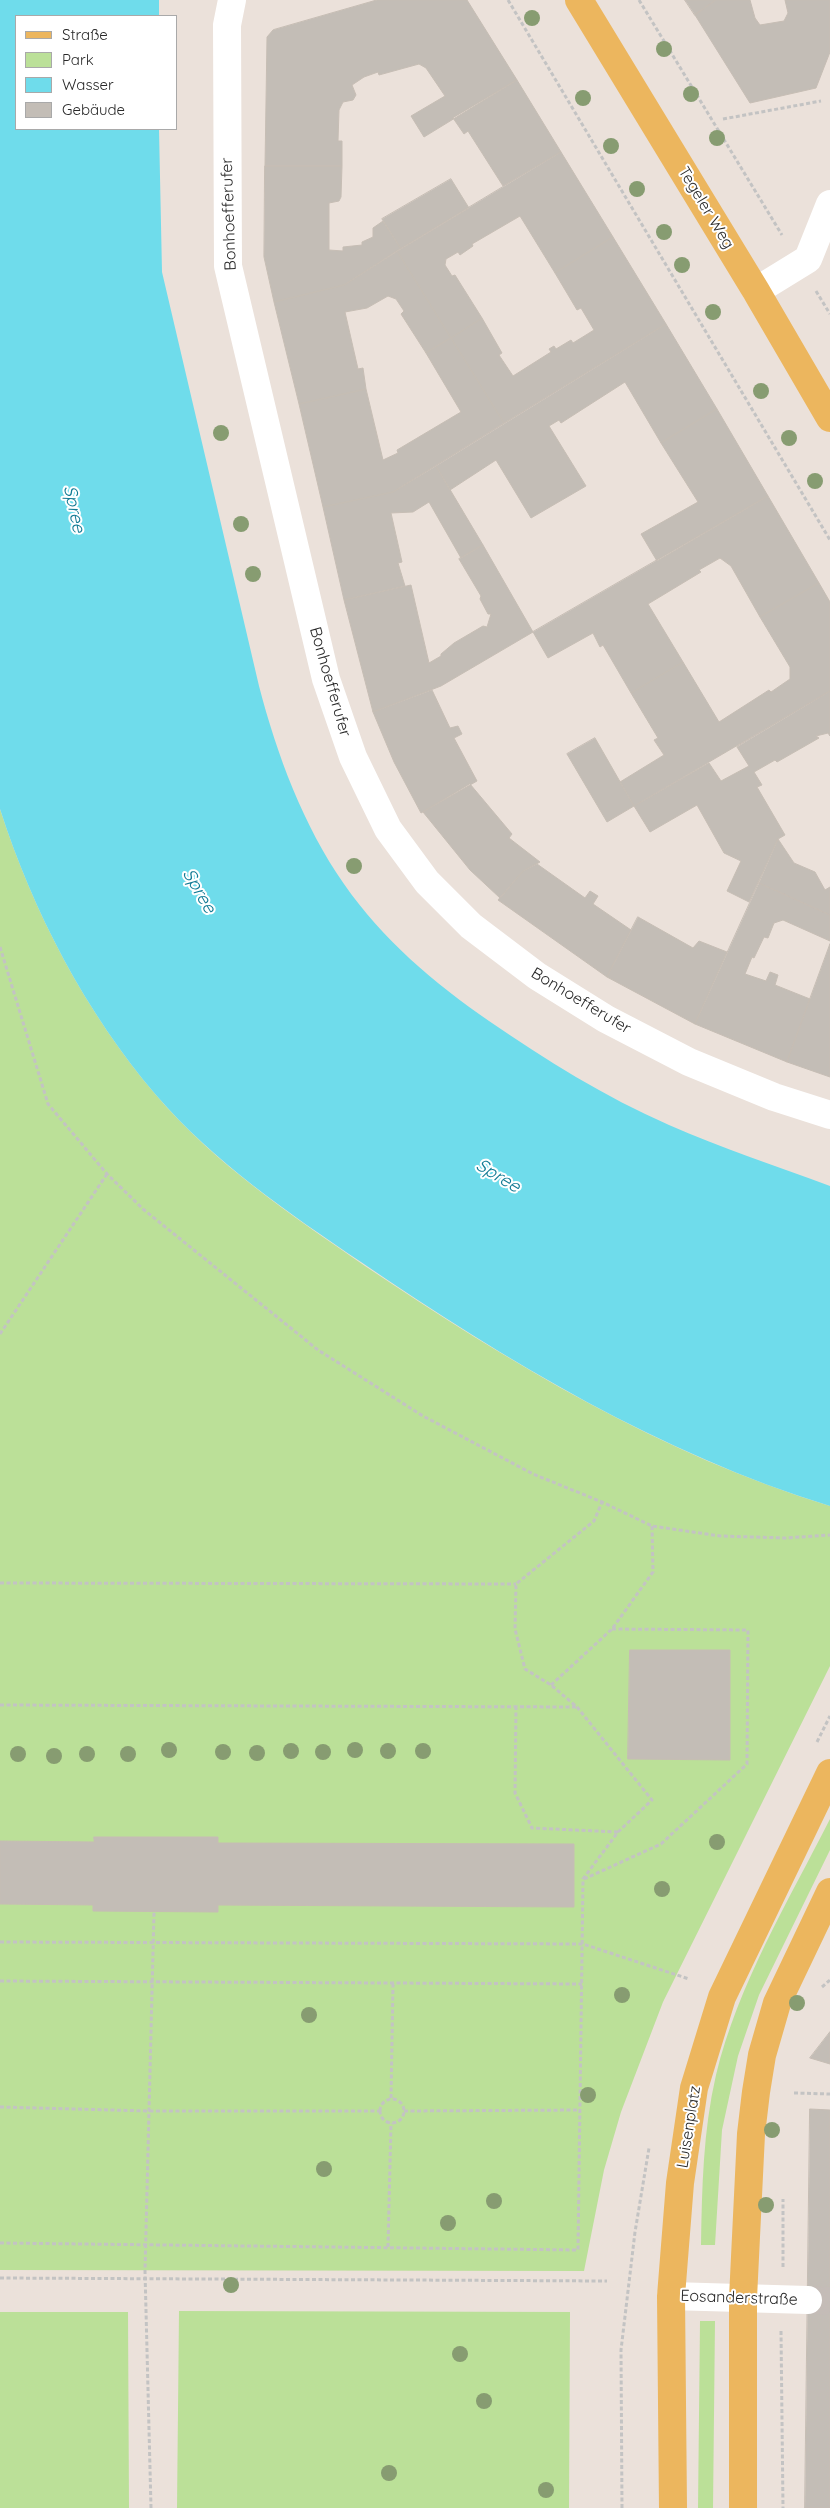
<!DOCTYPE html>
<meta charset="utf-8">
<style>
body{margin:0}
#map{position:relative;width:830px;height:2508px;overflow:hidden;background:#ebe1da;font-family:Quicksand,sans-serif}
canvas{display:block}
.legend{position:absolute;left:15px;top:15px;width:162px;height:115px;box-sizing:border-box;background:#fff;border:1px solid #a9a9a9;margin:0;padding:6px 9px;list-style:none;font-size:15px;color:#292929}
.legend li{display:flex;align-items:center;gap:10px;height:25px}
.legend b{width:25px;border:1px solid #a9a9a9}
</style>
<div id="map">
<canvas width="830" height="2508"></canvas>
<ul class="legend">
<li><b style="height:6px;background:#ecb65e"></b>Straße</li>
<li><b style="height:14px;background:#bbe098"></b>Park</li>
<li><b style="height:14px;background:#6fdceb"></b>Wasser</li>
<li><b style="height:14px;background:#c3bdb6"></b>Gebäude</li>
</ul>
</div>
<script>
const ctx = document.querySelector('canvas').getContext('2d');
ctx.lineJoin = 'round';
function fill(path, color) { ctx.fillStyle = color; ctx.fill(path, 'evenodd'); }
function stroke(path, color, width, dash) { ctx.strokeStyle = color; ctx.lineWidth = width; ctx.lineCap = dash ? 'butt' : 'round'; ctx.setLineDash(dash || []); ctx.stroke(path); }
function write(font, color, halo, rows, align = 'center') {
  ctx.font = font + ' Quicksand,sans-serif'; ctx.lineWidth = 4; ctx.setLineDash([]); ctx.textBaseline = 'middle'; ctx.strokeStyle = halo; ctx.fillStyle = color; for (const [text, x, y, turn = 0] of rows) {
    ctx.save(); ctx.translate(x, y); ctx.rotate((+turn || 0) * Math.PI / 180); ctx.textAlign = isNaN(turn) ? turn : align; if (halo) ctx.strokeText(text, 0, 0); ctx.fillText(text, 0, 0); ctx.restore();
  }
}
const green = new Path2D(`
 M0,809C33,912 86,1013 156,1095C216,1165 290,1214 365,1266C509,1363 663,1455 830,1506V1666L663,2002L621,2112L604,2170L584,2271L0,2270Z
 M830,1819V1850L759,1995L738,2056L722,2130L715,2245H701C702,2188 703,2131 716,2075C738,1984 788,1902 830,1819Z
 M179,2311L570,2312L569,2508H177Z
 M0,2312H128L129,2508H0Z
 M700,2321H715L713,2508H698Z`);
const water = new Path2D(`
 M0,0H159V16H16V129H159L162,272L259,686C277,755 303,825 344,884C382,939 434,983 489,1021C546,1060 605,1097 669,1125C722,1148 776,1166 830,1186V1506C661,1454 506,1361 361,1262C287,1212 215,1163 156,1095C86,1013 33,912 0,809Z`);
const building = new Path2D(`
 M377,0H467L517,80L424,137L411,116L445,96L426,68L419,64L379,75L378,72L364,77L352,85L356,95L353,100L343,102L339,110L338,141H342V166H265L267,37L273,30Z
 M685,0H716L695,15Z
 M716,0H750L755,18L760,25L784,21L788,13L785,0H830V52L816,88L750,103L695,15Z
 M517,80L561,152L503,186L468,131L464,134L453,118Z
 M561,152L613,237L555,273L520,216L472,244L473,246L460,255L458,252L446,259L445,265L452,276L455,275L482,318L451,338L397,251Z
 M265,166H342L341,197L339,201L329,203V250L343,251V247L362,245V242L373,237V228L383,221L401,249L344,285L274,302L264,257Z
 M451,179L469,208L401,249L382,219Z
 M613,237L666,324L504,423L451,338L482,318L502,353L499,355L513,376L551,352L549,349L554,346L556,349L571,340L573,343L594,330L581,308L577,310L555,273Z
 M397,251L451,338L426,353L401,314L404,311L396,299L388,296L367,308L345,312L358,369L363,368L366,389L299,404L274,302L344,285Z
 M666,324L717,409L661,443L625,382L561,423L559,420L549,426L586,486L531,518L496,460L450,490L436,466Z
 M451,338L504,423L393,492L323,507L299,404L366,389L383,460L398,453L397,450L461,412L426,353Z
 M717,409L768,496L657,561L641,534L698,502L661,443Z
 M436,466L483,545L461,558L429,502L413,512L391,513L402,562L398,563L405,586L344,600L323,507L393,492Z
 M768,496L819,583L760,617L731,566L720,558L699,570L701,572L648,604L683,662L631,693L603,645L600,647L593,633L548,658L533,632Z
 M483,545L533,632L441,686L373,712L344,600L411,585L429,663L441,656V654L454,643L483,626L487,627L491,614H488L480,599L481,596L459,559Z
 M819,583L830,602V691L634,806L620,782L664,755L654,740L658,738L631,693L683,662L719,722L769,690L771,692L790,679V667L760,617Z
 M432,690L450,728L458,726L462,734L454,738L477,781L421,813L394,762L373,712Z
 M830,691V736L828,733L816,736L819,738L777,762L775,760L754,772L762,785L757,787L785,835L778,839L749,902L727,891L741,861L724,853L697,805L650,832L634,806L709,763L721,781L749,766L737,747Z
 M595,738L634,806L607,822L567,754Z
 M470,784L512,834L509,838L540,862L523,871L500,898L470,870L423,812Z
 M778,839L794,863L815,872L825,890L830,887V915L759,883Z
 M537,864L585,898L590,891L598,896L593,904L631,930L607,977L498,900L523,871Z
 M759,883L830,915V941L783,920L774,923L768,938L764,937L754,958L752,957L745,974L766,981L770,972L778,975L775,985L810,999L787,1062L695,1024Z
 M638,917L693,948L699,941L727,952L695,1024L607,977Z
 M830,944V1077L787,1062Z
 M630,1650H730V1760L628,1759Z
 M94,1837H218V1843L574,1844V1907L218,1905V1912L93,1911V1905L0,1904V1841L94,1842Z
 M830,2032V2064L810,2058Z
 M810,2109L830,2110V2508H805Z`);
const minorTunnel = new Path2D(`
 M808,2300L830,2301`);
const path = new Path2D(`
 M508,0L830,540
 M639,0L782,235
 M723,119L821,101
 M816,291L830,314
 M0,947L48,1104L107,1174L143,1209L318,1350L423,1416L533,1474L602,1502L652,1526L720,1536L786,1538L830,1535
 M0,1334L107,1174
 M0,1583L516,1584
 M551,1685L612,1629L653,1572L652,1526
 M0,1705L576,1707
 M516,1706L515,1793L532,1828L618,1832
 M817,1742L830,1716
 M584,1879L661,1844L747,1764L748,1630L612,1629
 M0,1942L583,1944L689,1979
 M0,1981L582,1984
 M822,1987L830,1980
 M794,2093L830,2094
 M391,2098L393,1984
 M380 2111a12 12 0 1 1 24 0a12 12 0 1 1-24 0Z
 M0,2107L149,2111H379
 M404,2111L580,2110
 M0,2243L578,2250L583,1879L618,1832L652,1800L577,1707L551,1685L525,1669L515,1629L516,1584L594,1521L602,1502
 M388,2247L391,2123
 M783,2267V2199
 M0,2278L607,2281
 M781,2331L783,2508
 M151,2508L145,2271L154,1912
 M622,2508L621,2350L635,2232L649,2148`);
const minor = new Path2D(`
 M232,0L227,25L228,266L326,679L353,757L388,829L427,882L471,926L537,976L606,1019L689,1062L774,1097L830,1115
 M756,291L808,259L830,204
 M671,2296L808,2300`);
const major = new Path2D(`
 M579,0L756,291L830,418
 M673,2508L671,2296L680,2183L694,2088L722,1997L830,1773
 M743,2508V2298L751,2134L756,2092L762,2055L777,2003L830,1892`);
const trees = [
 [532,18],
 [664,49],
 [691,94],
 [583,98],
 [717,138],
 [611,146],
 [637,189],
 [664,232],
 [682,265],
 [713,312],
 [761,391],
 [221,433],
 [789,438],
 [815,481],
 [241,524],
 [253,574],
 [354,866],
 [169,1750],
 [355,1750],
 [291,1751],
 [388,1751],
 [423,1751],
 [223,1752],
 [323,1752],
 [257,1753],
 [18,1754],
 [87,1754],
 [128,1754],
 [54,1756],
 [717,1842],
 [662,1889],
 [622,1995],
 [797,2003],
 [309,2015],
 [588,2095],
 [772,2130],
 [324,2169],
 [494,2201],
 [766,2205],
 [448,2223],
 [231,2285],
 [460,2354],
 [484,2401],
 [389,2473],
 [546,2490]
];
const streetNames = [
 ["Tegeler Weg",706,208,59],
 ["Bonhoefferufer",229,214,-92],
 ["Bonhoefferufer",330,682,74],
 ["Bonhoefferufer",581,1001,31],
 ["Luisenplatz",689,2127,-81],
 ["Eosanderstraße",739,2298,2]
];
const waterNames = [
 ["Spree",74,509,78],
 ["Spree",199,891,60],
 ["Spree",498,1176,31]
];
fill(green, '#bbe098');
fill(water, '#6fdceb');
fill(building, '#c3bdb6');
stroke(building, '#c6bdb4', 1);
stroke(minorTunnel, '#c4bcb7', 28, [28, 14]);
stroke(path, '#c3c3c3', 3, [4, 2.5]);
stroke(minor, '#fff', 28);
stroke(major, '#ecb65e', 28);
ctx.fillStyle = '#879c71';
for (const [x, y] of trees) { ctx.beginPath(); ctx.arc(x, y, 8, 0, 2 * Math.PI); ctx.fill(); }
write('16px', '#292929', '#fff', streetNames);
write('italic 18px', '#117a94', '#fff', waterNames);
</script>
